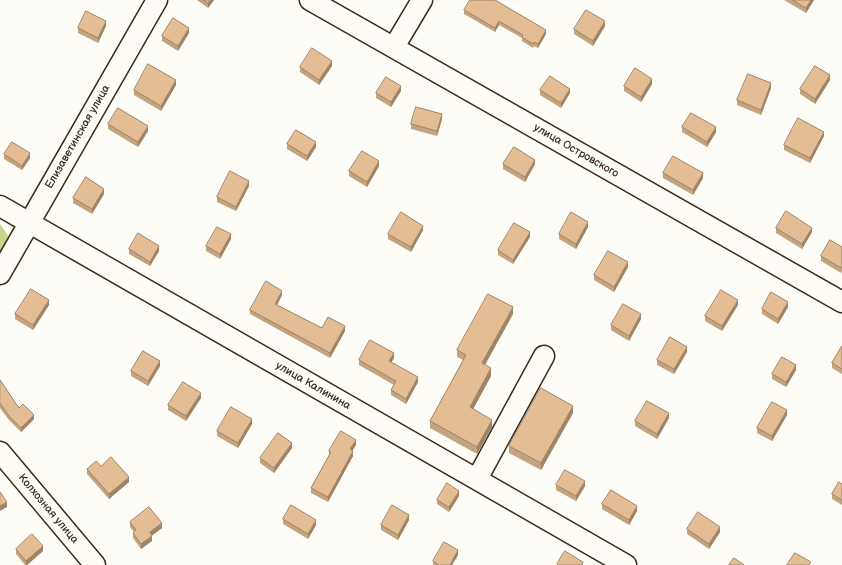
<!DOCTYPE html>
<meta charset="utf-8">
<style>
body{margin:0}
canvas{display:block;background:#fdfcf7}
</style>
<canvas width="842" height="565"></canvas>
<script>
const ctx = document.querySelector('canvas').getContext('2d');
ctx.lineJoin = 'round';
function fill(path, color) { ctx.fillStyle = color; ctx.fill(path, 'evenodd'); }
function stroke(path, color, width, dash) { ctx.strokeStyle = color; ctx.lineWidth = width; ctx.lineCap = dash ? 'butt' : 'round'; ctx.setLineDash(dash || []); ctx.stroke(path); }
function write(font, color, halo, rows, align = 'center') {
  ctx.font = font + ' "Balsamiq Sans",sans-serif'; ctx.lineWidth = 3; ctx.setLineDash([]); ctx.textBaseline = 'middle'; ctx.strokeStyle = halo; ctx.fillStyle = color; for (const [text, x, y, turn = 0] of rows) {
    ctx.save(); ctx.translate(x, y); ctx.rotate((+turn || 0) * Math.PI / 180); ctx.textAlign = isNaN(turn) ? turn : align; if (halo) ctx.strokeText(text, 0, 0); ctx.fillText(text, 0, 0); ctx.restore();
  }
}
const green = new Path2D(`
 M0,224L8,236L0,255Z`);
const minor = new Path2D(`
 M310,0L842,302
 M394,47L422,0
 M0,206L626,565
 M0,274L157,0
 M0,452L95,565
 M477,479L544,356`);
const wall = new Path2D(`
 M197,0H214L208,8Z
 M784,0H814L806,13Z
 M464,10L546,34L538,48L534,46L533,48L522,41V38L499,25L495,32L464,14Z
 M106,26L98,43L78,33V28Z
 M605,26L593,46L574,34V29Z
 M189,33L178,51L162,41V36Z
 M332,66L319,85L300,72V67Z
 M830,80L815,104L800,94V89Z
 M652,84L641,102L624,91V86Z
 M176,85L161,111L134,95V90Z
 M771,88L761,115L737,105V100Z
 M540,90L570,93L561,108L540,95Z
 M401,91L391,107L376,98V93Z
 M442,119L437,136L411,129V124Z
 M108,124L148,131L138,147L108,129Z
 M682,127L716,132L707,147L682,132Z
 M824,136L810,163L784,150V145Z
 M287,144L316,147L307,161L287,149Z
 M4,154L30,158L22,170L4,159Z
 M503,164H535L525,182L503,169Z
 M379,166L367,187L349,176V171Z
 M663,173L703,178L693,195L663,178Z
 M249,186L236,211L217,202V197Z
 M104,194L92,214L73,203V198Z
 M588,227L576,249L559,239V234Z
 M776,228L812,232L802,249L776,233Z
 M423,230L411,252L388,239V234Z
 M530,237L513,264L498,255V250Z
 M231,239L220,259L206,251V246Z
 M842,247V271L841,273L821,261V256Z
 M129,249L159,251L150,266L129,254Z
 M628,267L614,292L594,280V275Z
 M282,295L277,305L322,328L345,331L330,358L250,314V310Z
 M49,305L33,330L15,319V314Z
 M738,305L722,331L705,321V316Z
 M788,307L778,324L762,314V309Z
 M513,314L485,365L491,376L473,409L492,427L477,454L430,428V421L463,360L457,357V350Z
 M641,319L629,341L611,330V325Z
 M842,346V374L832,368V363Z
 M687,352L674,374L657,365V360Z
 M394,358L391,363L418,382L406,404L391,395V390L394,385L359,365V360Z
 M160,366L148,386L131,376V371Z
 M796,370L786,387L772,379V374Z
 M0,380L19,408L34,419L21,432L9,420L0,408Z
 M201,398L186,421L168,410V405Z
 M573,413L541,470L509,453V446Z
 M787,415L772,441L757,433V428Z
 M669,418L657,439L635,426V421Z
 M252,424L238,448L217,436V431Z
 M356,445L352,451L353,456L328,502L311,493V488L329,455V451Z
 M292,448L274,473L260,463V458Z
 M101,466L129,482L109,499L87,474V469Z
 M842,484V505L832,499V494Z
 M556,485L585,486L576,501L556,490Z
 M459,496L449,512L437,504V500Z
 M602,504L637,511L629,525L602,509Z
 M283,519L316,525L308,539L283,524Z
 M409,520L398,540L381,530V525Z
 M130,522L162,528L152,535V541L141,549L133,538V533L134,532L130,527Z
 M687,529L720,532L709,549L687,534Z
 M16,549L43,551L27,565H25L16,554Z
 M458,555L452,565H433V561Z`);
const shadedWall = new Path2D(`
 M211,0H214L208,8V3Z
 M811,0H814L806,13V8Z
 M106,21V26L98,43V38Z
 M499,21V25L495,32V28Z
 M605,21V26L593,46V41Z
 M189,28V33L178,51V46Z
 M546,30V34L538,48V44Z
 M332,61V66L319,85V80Z
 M830,75V80L815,104V99Z
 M652,79V84L641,102V97Z
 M176,80V85L161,111V106Z
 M771,83V88L761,115V110Z
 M401,86V91L391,107V102Z
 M570,89V93L561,108V103Z
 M442,114V119L437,136V131Z
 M148,126V131L138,147V142Z
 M716,127V132L707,147V142Z
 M824,132V136L810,163V158Z
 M316,142V147L307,161V156Z
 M30,153V158L22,170V166Z
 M535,160V164L525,182V177Z
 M379,161V166L367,187V182Z
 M703,173V178L693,195V190Z
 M249,181V186L236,211V207Z
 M104,189V194L92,214V209Z
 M588,222V227L576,249V244Z
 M423,226V230L411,252V247Z
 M812,228V232L802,249V244Z
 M530,232V237L513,264V260Z
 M231,234V239L220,259V254Z
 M159,246V251L150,266V262Z
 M628,262V267L614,292V287Z
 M282,291V295L275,309V304Z
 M49,300V305L33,330V325Z
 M738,300V305L722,331V326Z
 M788,302V307L778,324V319Z
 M513,307V314L482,370V363Z
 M641,314V319L629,341V336Z
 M345,326V331L330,358V353Z
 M687,347V352L674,374V369Z
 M394,353V358L389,366V361Z
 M160,361V366L148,386V381Z
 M796,365V370L786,387V382Z
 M491,368V376L470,415V407Z
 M418,377V382L406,404V399Z
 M201,393V398L186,421V416Z
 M573,406V413L541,470V463Z
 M787,410V415L772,441V436Z
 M669,413V418L657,439V434Z
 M34,415V419L21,432V428Z
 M252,419V424L238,448V443Z
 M492,420V427L477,454V447Z
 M356,440V445L350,454V449Z
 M292,443V448L274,473V468Z
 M353,451V456L328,502V497Z
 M129,477V482L109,499V494Z
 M585,481V486L576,501V496Z
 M459,491V496L449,512V507Z
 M7,502V507L0,511V506Z
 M637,506V511L629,525V520Z
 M409,515V520L398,540V535Z
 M316,520V525L308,539V534Z
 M162,523V528L150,537V532Z
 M720,527V532L709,549V544Z
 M152,536V541L141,549V544Z
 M43,546V551L27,565H26V561Z
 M458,550V555L452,565H450Z`);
const building = new Path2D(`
 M204,0H211L208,3Z
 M470,0H495L546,30L538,44L534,42L533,44L522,37L523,35L499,21L495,28L464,10Z
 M793,0H811L806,8Z
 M586,10L605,21L593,41L574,29Z
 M86,11L106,21L98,38L78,28Z
 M173,18L189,28L178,46L162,36Z
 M312,48L332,61L319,80L300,67Z
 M148,64L176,80L161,106L134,90Z
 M815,66L830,75L815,99L800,89Z
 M635,68L652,79L641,97L624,86Z
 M748,74L771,83L761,110L737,100Z
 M550,76L570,89L561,103L540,90Z
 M386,77L401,86L391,102L376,93Z
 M416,107L442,114L437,131L411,124Z
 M118,108L148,126L138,142L108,124Z
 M691,113L716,127L707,142L682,127Z
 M798,118L824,132L810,158L784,145Z
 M296,130L316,142L307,156L287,144Z
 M12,142L30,153L22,166L4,154Z
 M514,147L535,160L525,177L503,164Z
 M362,151L379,161L367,182L349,171Z
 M673,156L703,173L693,190L663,173Z
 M230,171L249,181L236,207L217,197Z
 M86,177L104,189L92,209L73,198Z
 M786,211L812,228L802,244L776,228Z
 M401,212L423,226L411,247L388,234Z
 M571,212L588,222L576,244L559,234Z
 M514,223L530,232L513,260L498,250Z
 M217,227L231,234L220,254L206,246Z
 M138,233L159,246L150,262L129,249Z
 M830,240L842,247V266L841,268L821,256Z
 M608,251L628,262L614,287L594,275Z
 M266,281L282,291L275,304L322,328L328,317L345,326L330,353L250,310Z
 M31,289L49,300L33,325L15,314Z
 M721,290L738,300L722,326L705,316Z
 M771,292L788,302L778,319L762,309Z
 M488,294L513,307L482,363L491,368L470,407L492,420L477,447L430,421L466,355L457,350Z
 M623,304L641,314L629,336L611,325Z
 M670,337L687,347L674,369L657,360Z
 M370,340L394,353L389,361L418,377L406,399L391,390L396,381L359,360Z
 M842,346V369L832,363Z
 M143,351L160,361L148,381L131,371Z
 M782,357L796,365L786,382L772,374Z
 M0,380L19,408L23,404L34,415L21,428L9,416L0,403Z
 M183,382L201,393L186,416L168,405Z
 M541,388L573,406L541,463L509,446Z
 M647,401L669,413L657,434L635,421Z
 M772,402L787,410L772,436L757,428Z
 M231,407L252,419L238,443L217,431Z
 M341,431L356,440L350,449L353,451L328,497L311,488L331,452L329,451Z
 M278,433L292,443L274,468L260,458Z
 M111,457L129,477L109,494L87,469L96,461L101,466Z
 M565,470L585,481L576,496L556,485Z
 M839,482L842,484V500L832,494Z
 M447,483L459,491L449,507L437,500Z
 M611,490L637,506L629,520L602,504Z
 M0,492L7,502L0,506Z
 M291,505L316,520L308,534L283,519Z
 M392,505L409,515L398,535L381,525Z
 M149,507L162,523L150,532L152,536L141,544L133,533L136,530L130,522Z
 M698,512L720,527L709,544L687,529Z
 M32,534L43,546L26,561L16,549Z
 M444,542L458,550L450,565H439L433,561Z
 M565,551L583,562L582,565H558L557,564Z
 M795,553L811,562L809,565H787Z
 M734,558L744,565H729Z`);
const streetNames = [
 ["Елизаветинская улица",78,137,-60],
 ["улица Островского",576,151,30],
 ["улица Калинина",313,386,30],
 ["Колхозная улица",48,509,50]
];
fill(green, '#c5d58a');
stroke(minor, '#3b2a1e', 23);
stroke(minor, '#fdfcf7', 20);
fill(wall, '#c4a37f');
fill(shadedWall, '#a08468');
fill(building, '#e4bd94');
stroke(building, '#a08468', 1);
write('11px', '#3b2a1e', '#fdfcf7', streetNames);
</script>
